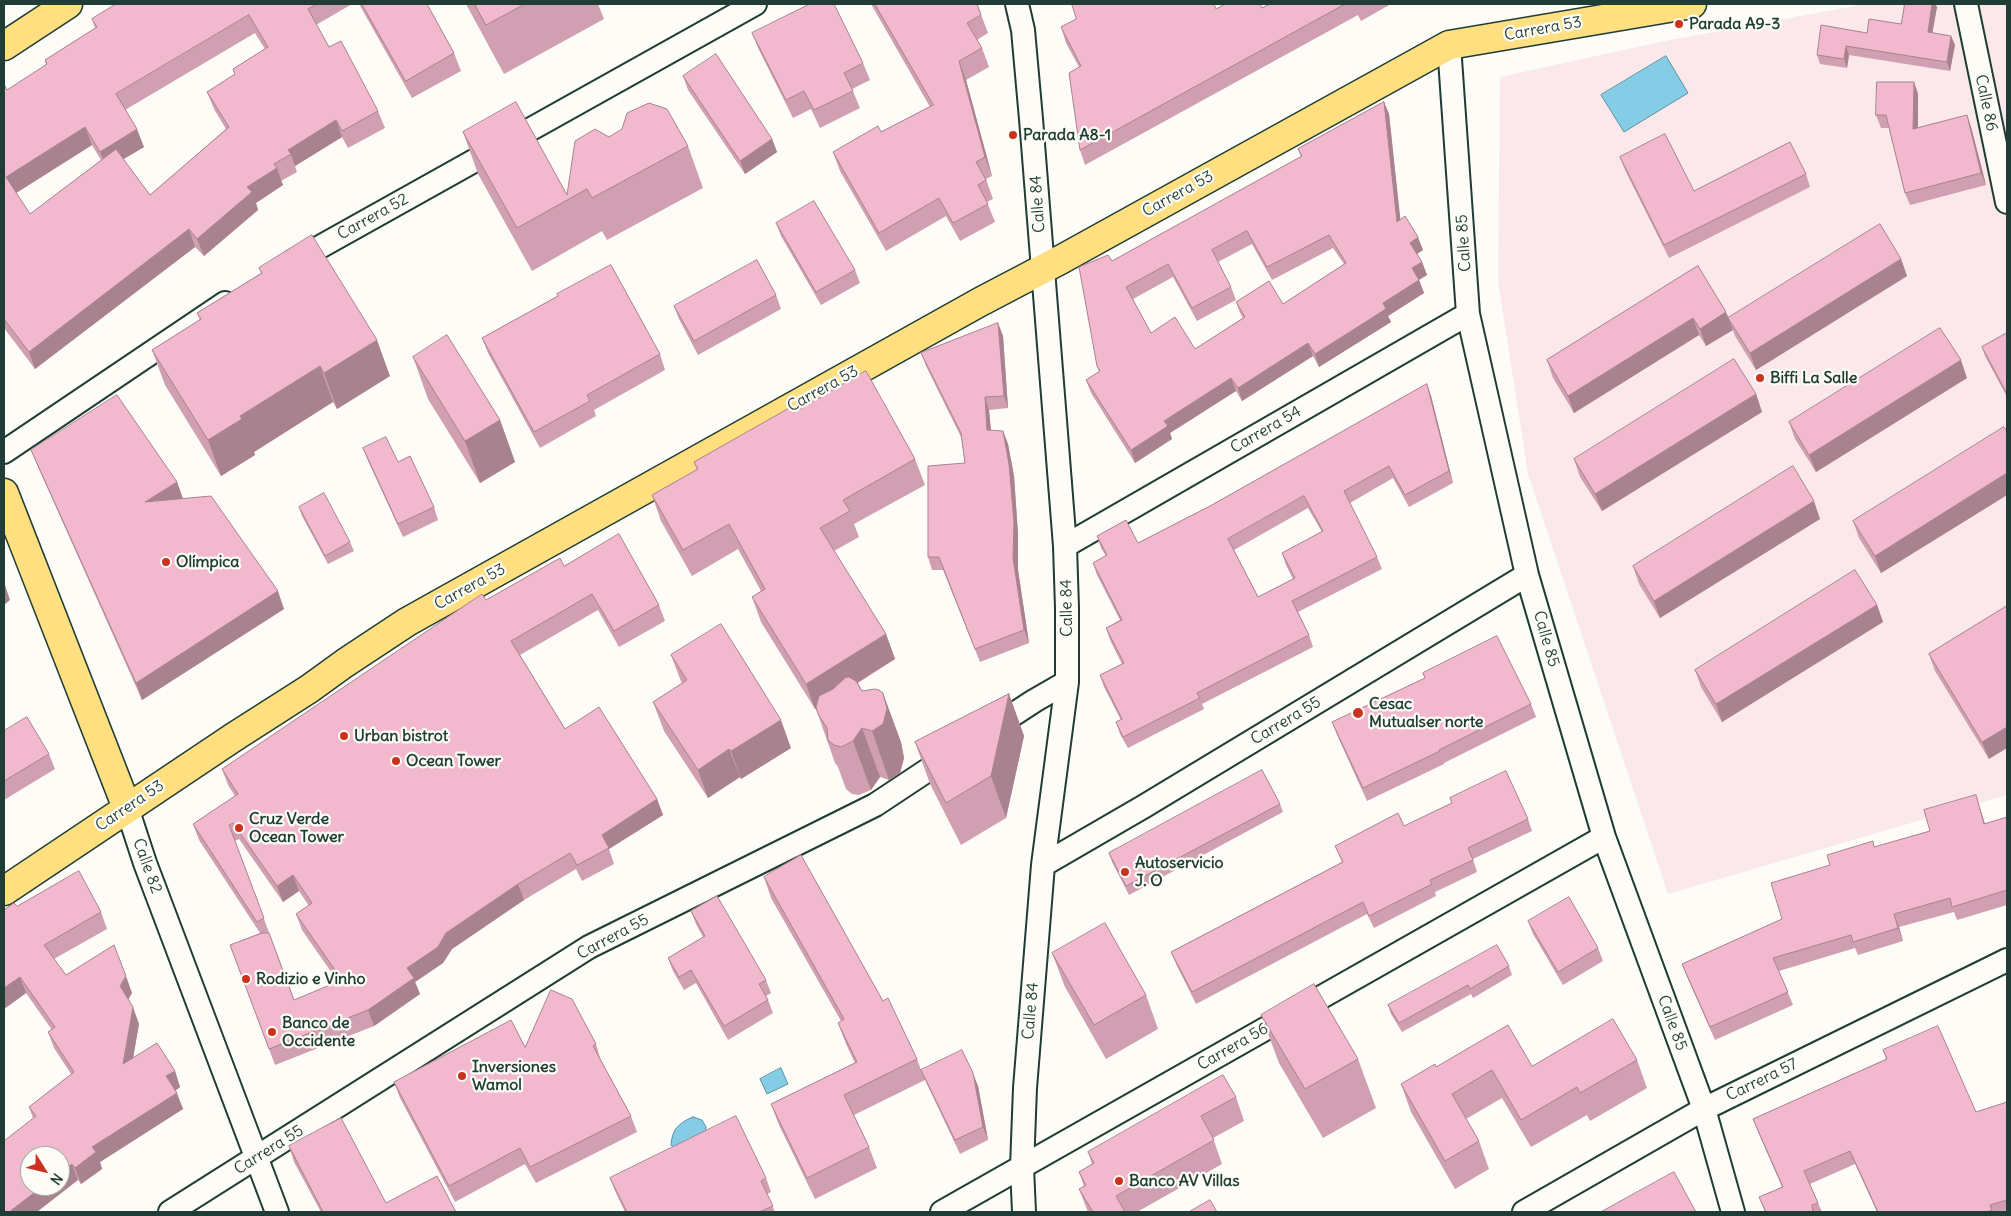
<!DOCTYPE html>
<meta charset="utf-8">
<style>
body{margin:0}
#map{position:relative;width:2011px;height:1216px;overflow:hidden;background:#fdfcf7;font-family:Delius,sans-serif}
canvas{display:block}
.frame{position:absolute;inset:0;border:5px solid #1f3d34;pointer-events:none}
.north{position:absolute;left:20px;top:1146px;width:50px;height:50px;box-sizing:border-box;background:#fdfcf7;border:1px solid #a4b0a9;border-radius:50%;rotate:126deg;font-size:14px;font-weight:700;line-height:20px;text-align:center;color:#1f3d34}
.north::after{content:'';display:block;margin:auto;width:18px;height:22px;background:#c8321e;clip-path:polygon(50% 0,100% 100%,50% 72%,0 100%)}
</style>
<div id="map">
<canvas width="2011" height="1216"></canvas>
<div class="frame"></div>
<div class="north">N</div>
</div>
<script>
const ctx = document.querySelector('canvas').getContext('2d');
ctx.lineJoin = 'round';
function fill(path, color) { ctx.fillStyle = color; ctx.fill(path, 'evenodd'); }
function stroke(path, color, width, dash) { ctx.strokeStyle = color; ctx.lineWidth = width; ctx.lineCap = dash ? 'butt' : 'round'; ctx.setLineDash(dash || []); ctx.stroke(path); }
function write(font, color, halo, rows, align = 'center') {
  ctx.font = font + ' Delius,sans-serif'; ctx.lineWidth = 4.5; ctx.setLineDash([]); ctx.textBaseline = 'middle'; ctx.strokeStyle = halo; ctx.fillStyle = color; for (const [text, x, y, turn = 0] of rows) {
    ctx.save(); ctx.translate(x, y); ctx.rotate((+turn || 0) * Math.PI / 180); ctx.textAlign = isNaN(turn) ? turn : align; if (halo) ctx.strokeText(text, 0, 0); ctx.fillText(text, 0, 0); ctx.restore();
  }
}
const built = new Path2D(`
 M1865,4H2007V795L1668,894L1528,474L1498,281L1500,77L1660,42Z`);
const water = new Path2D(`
 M1666,56L1688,93L1624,132L1601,95Z
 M781,1068L788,1084L767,1094L760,1079Z
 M693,1117L702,1120L706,1127L705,1136L679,1152L671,1145C672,1130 678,1123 693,1117Z`);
const minor = new Path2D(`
 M1017,4L1023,30L1031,119L1065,546L1067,608V682L1043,865L1025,1088L1022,1167L1024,1212
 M1966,4L2007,202
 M1449,45L1468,314L1527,575L1604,837L1704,1109L1733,1212
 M293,262L755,4
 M4,452L225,303
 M1065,546L1468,314
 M991,729L1034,701L1067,682
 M127,808L145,863L277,1212
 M1043,865L1143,807L1527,575
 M170,1212L589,947L875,805L952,754
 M942,1212L1604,837
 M1524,1212L1704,1109L2007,960`);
const major = new Path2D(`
 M4,46L68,4
 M4,493L127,808
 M4,891L234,737L309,689L345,663L407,622L980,302L1062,259L1449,45L1692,4`);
const wall = new Path2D(`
 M116,4H352L316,25L329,47L378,111L385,128L348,148L342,137L295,166L297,172L281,181L283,185L256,203L258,210L204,256L195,247L35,369L4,328V84L7,90L46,65L45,60L95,28L92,19ZM255,33L265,49L233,69L235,75L207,92L214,109L226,129L150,195L123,159L144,147L125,110ZM92,145L101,160L30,214L16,193Z
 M359,4H427L454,53L461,71L412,98Z
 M466,4H598L604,19L504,74Z
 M871,4H977L988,33L977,40L982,48L989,67L966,80L992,176L986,179L993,199L987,202L995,222L960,241L946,216L886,251L840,171L833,152L881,132L930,107Z
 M1270,4H1391L1361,21L1358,15L1085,165L1080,150L1079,67L1066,43L1061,27L1076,19L1216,9L1262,8Z
 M1905,4H1935L1937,7L1932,33L1951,36L1955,45L1950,71L1849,55L1847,68L1820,64L1817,55L1867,33L1901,24Z
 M752,33L863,63L870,80L852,89L860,108L820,128L811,109L793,118L759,50Z
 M683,76L772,139L777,152L745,174L688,90Z
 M1914,82L1918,94V128L1967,115L1971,127L1986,185L1910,205L1905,193L1889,128H1881L1876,115Z
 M1384,102L1389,114L1400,220L1423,250L1417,254L1422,262L1427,275L1419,280L1424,293L1388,316L1391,322L1319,367L1313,356L1242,401L1236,391L1170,433L1172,439L1135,463L1091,393L1086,380L1099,372L1097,366L1112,261L1301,157L1298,149ZM1252,244L1272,280L1333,248L1344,264L1283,304L1236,302L1241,315L1243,318L1195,349L1151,333L1133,299L1173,277L1197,321L1236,300L1231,287L1218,262Z
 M463,132L567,195L609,137L688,146L703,188L607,240L602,231L532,271L478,174Z
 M1620,157L1694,191L1806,174L1810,187L1669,258L1625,170Z
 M776,223L855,270L860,283L821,305L781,236Z
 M1901,259L1907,276L1756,370L1735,336L1733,330L1706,346L1699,335L1574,413L1553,378L1547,360L1698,266L1729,318Z
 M259,268L390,376L337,409L333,402L254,452L255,455L221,476L165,385L152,350L200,320L197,313L261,273Z
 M776,295L781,309L698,355L679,319L674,306Z
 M558,296L660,354L665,370L594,410L596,416L540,448L488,353L482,338Z
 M998,323L1003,336L1008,408L989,410L991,431H1003L1008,444L1014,476L1018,534V570L1029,643L980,662L943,570H932L928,557L965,463L961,437L926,366L921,353Z
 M2007,333V397L1985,356L1982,347Z
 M413,357L500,420L515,462L480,483L428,399Z
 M1967,378L1816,472L1795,439L1789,422Z
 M1427,384L1431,396L1453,483L1409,507L1393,478L1350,503L1377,557L1382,569L1298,612L1309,635L1313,647L1202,704L1204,709L1128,748L1120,734L1116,722L1121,720L1104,687L1100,675L1122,664L1110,640L1106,628L1120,620L1097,575L1093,563L1106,556L1101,548L1097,536L1138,543L1210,506ZM1308,508L1322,532L1282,553L1286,565L1293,579L1258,597L1234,550Z
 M1756,394L1762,412L1602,511L1580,477L1574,459Z
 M794,412L915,459L925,485L854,524L859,537L834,551L886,634L895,659L858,683L862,691L901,742L904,758L900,773L889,780L880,777L871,790L859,795L852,794L846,789L838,767L835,763L816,709H815L761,622L752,597L761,591L738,549L692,576L661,521L652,495L697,470L694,462Z
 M2007,432V495L1881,573L1859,538L1853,521Z
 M363,448L398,462L434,507L438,520L403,537L368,461Z
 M31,450L177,482L183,499L284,609L142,700L38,467Z
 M299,507L350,542L354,551L328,564L302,516Z
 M1820,519L1660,618L1639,584L1633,566Z
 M564,566L659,605L665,621L619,647L598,610L520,655L565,729L657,799L663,815L609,849L614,864L582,881L576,869L524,900L452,949L443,963L415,982L420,994L374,1026L275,1065L230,945L260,933L199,840L193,824L235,796L228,785L222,769L486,600ZM239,839L283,902L299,891L309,906L296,914L302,930L338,982L294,1000L235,841Z
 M1877,605L1883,622L1722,722L1701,687L1695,670Z
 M2007,606L1989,759L1935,671L1929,654Z
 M671,655L791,748L741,779L740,777L708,798L664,731L653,702L682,684Z
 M1423,673L1531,704L1536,717L1444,763V764L1367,801L1337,735L1332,722L1425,678Z
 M1009,694L1024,736L1006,818L961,845L930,784L915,742Z
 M4,731L49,754L55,769L4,800Z
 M1450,798L1528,819L1532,831L1473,859L1477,872L1435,892L1436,896L1374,928L1367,914L1196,1004L1176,964L1171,952L1342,862L1335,846L1404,826L1452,803Z
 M1280,804L1283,812L1129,895L1112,862L1109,853Z
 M1980,808L1985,824L2007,817V905L1957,920L1954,912L1899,927L1903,941L1858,955L1855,948L1779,971L1793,1005L1715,1040L1687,977L1682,964L1782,919L1875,847L1930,831Z
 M764,877L883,1001L917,1059L921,1070L978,1086L988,1140L960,1154L925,1080L854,1115L869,1147L877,1168L815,1199L779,1125L771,1104L855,1063L846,1044L838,1023L841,1021L771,898Z
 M17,906L101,912L107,929L54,959L66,975L132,993L128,999L139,1024L133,1058L175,1071L180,1087L175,1091L183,1109L100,1162L102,1169L81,1184L33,1118L29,1107L71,1074L54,1048L48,1032L52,1030L26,993L4,1009V910Z
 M691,911L766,980L771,993L766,996L768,1000L773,1013L728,1040L696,983L684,990L673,971L668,958L703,937L696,924Z
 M1528,921L1598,948L1603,961L1563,985L1533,934Z
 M1052,953L1146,995L1158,1029L1106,1059L1065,987Z
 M1509,966L1512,975L1473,998L1471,994L1402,1032L1391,1014L1388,1005Z
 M1261,1015L1358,1059L1376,1108L1323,1138L1279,1063Z
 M596,1044L601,1061L631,1116L637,1132L536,1183L525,1164L455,1202L400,1098L394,1082L525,1047Z
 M1883,1050L1976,1112L2007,1102V1212H1877L1855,1164L1810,1184L1822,1212H1765L1759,1197L1782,1187L1758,1132L1753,1119L1886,1059Z
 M1637,1060L1647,1088L1590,1121L1587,1115L1531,1147L1502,1098L1466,1119L1479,1141L1489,1169L1455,1189L1411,1112L1401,1084L1436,1067L1532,1066Z
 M1236,1097L1244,1121L1213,1138L1222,1164L1137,1212H1088L1079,1189L1084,1186L1079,1172L1092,1164L1088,1152Z
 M289,1146L386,1203L456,1212H321L294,1162Z
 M610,1178H766L771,1192L767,1194L775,1212H625L615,1191Z`);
const shadedWall = new Path2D(`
 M1932,4H1935L1937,7L1931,41L1928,32Z
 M1951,36L1955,45L1950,71L1947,62Z
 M1846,46L1849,55L1847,68L1844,59Z
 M959,61L966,80L992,176L985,157Z
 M1914,82L1918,94V141L1913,129Z
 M1384,102L1389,114L1402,234L1397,222Z
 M1967,115L1971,127L1986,185L1981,173Z
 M336,120L342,137L295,166L291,154L288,150Z
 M85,127L92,145L13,195L6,177Z
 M137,129L144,147L107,169L100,152Z
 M772,139L777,152L745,174L740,161Z
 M277,168L283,185L256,203L258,210L204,256L197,239L247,187Z
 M189,229L195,247L35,369L29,352Z
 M1418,237L1423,250L1415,255L1410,243Z
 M1901,259L1907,276L1756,370L1750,353Z
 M1422,262L1427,275L1417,281L1412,268Z
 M1419,280L1424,293L1388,316L1391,322L1319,367L1315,354L1383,303Z
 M1726,312L1733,330L1706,346L1700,329Z
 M1693,318L1699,335L1574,413L1568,396Z
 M998,323L1003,336L1008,408L1004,396Z
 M377,340L390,376L337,409L324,373Z
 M1308,343L1313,356L1242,401L1238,388Z
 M1961,360L1967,378L1816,472L1809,455Z
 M320,366L333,402L254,452L255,455L221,476L208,440L240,416Z
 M1231,378L1236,391L1170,433L1172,439L1135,463L1131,450L1164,421Z
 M1427,384L1431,396L1453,483L1449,471Z
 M1756,394L1762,412L1602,511L1595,494Z
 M985,397L989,410L992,443L987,430Z
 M500,420L515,462L480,483L465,441Z
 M1003,431L1008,444L1014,476L1018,534V570L1029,643L1024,630L1013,558Z
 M2007,473V495L1881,573L1875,556Z
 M177,482L183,499L145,502Z
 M1814,501L1820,519L1660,618L1654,601Z
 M4,582L10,600L4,605Z
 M278,591L284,609L142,700L136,683Z
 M1877,605L1883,622L1722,722L1716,704Z
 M886,634L895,659L815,709L806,684Z
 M883,693L901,742L904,758L900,773L889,780L872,731Z
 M1009,694L1024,736L1006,818L991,776Z
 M781,720L791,748L741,779L731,751Z
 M2007,727V748L1989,759L1982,742Z
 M862,728L880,777L871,790L853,741Z
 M729,749L740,777L708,798L698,770Z
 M1976,795L1980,808L1989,837L1984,824Z
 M657,799L663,815L609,849L602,835Z
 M293,875L299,891L283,902L277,886Z
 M518,884L524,900L452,949L443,963L415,982L420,994L374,1026L368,1010L407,968L446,933Z
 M1894,914L1899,927L1903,941L1898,928Z
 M126,976L132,993L126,1003L120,986Z
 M20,977L26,993L4,1009V988Z
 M133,1007L139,1024L129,1081L123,1064Z
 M175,1071L180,1087L172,1093L166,1076Z
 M973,1073L978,1086L988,1140L983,1127Z
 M177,1093L183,1109L100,1162L102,1169L81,1184L75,1168L92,1147Z
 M72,1164L78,1180L37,1212H9L43,1186H60V1173Z`);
const building = new Path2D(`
 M116,4H317L308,9L329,47L341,41L378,111L342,131L336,120L288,150L291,154L274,164L277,168L247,187L252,192L197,239L189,229L29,352L4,319V84L7,90L47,64L45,60L97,27L92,19ZM249,15L268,47L233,69L235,74L207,92L229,127L150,195L116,149L30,214L6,177L85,127L100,152L137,129L116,94Z
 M362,4H427L454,53L406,81Z
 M475,4H525L486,25Z
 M810,4H834L863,63L844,73L853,91L814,110L804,91L786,100L752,33Z
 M875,4H977L981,15L967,23L982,48L959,61L985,157L976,162L986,180L978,185L988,204L953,223L939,198L879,233L833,152L878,126L881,132L933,105Z
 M1072,4H1214L1216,9L1225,4H1260L1262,8L1270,4H1345L1080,150L1069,73L1081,66L1061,27L1076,19Z
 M1905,4H1932L1928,32L1951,36L1947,62L1846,46L1844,59L1817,55L1821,25L1867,33L1869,19L1901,24Z
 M716,54L772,139L740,161L683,76Z
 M1877,82H1914L1913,129L1967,115L1981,173L1905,193L1886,115H1876Z
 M516,102L567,195L575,141L595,129L609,137L622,129L627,113L649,103L667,109L688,146L592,198L587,189L517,228L463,132Z
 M1384,102L1397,222L1405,216L1418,237L1410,243L1422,262L1412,268L1419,280L1383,303L1386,309L1315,354L1308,343L1238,388L1231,378L1164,421L1168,426L1131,450L1086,380L1100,371L1097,366L1079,267L1108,255L1112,261L1302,156L1298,149ZM1247,231L1267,267L1329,235L1346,263L1283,304L1269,281L1236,302L1245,317L1195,349L1175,317L1151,333L1126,287L1168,264L1192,308L1231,287L1212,250Z
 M1665,134L1694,191L1790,142L1806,174L1664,245L1620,157Z
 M814,201L855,270L816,292L776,223Z
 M1880,224L1901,259L1750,353L1728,318Z
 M312,235L377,340L324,373L320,366L240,416L242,419L208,440L152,350L201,319L197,313L262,273L259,268Z
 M757,260L776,295L694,341L674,306Z
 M611,265L660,354L587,395L590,401L534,432L482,338L558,296L557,294Z
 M1698,266L1726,312L1700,329L1693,318L1568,396L1547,360Z
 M998,323L1004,396L985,397L987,430L1003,431L1009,464L1014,522L1013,558L1024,630L975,649L939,557H928V466L965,463L961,433L921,353Z
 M1940,328L1961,360L1809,455L1789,422Z
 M2007,333V394L1982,347Z
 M447,335L500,420L465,441L413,357Z
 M1734,359L1756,394L1595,494L1574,459Z
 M866,371L915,459L843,500L850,511L820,528L886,634L806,684L752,597L765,589L729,524L683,550L652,495L698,469L694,462L791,407L794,412Z
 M1427,384L1449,471L1405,495L1389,466L1344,491L1377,557L1292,601L1309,635L1197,693L1200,698L1123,737L1116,722L1122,719L1100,675L1124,663L1106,628L1122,620L1093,563L1107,555L1097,536L1126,520L1138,543L1210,506ZM1304,496L1323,531L1282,553L1295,578L1258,597L1228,539Z
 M117,395L177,482L145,502L211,496L278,591L136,683L31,450Z
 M2004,427L2007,432V473L1875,556L1853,521Z
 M386,437L398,462L410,456L434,507L398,524L363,448Z
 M1793,466L1814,501L1654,601L1633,566Z
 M324,493L350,542L325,556L299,507Z
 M619,534L659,605L614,631L592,594L511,641L565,729L599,707L657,799L602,835L609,848L577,865L570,853L518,884L446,933L438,947L407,968L414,978L368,1010L269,1049L230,945L262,933H269L294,1000L342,980L296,914L312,903L293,875L277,886L233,823L229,825L264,918L257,922L193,824L238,794L222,769L482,594L486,600L560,558L564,566Z
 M1855,570L1877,605L1716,704L1695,670Z
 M2007,606V727L1982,742L1929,654Z
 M721,624L781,720L731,751L729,749L698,770L653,702L687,680L671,655Z
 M1497,636L1531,704L1439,750L1440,751L1363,788L1332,722L1425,678L1423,673Z
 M849,677L856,681L862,691L875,689L879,690L883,693L887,709L883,724L872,731L862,728L853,741L841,747L834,745L828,740L827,728L818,714L816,707L819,696L833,689L845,678Z
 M1009,694L991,776L946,803L915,742Z
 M27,717L49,754L4,781V731Z
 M1262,770L1280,804L1126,886L1109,853Z
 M1506,771L1528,819L1468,848L1473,860L1430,880L1432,884L1369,916L1363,902L1192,992L1171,952L1343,862L1335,846L1398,813L1404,826L1452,803L1450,798Z
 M1976,795L1984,824L2007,817V890L1952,907L1950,898L1894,914L1898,928L1853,942L1851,935L1773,958L1788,992L1710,1027L1682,964L1782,919L1771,883L1830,865L1827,855L1873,841L1874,847L1930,831L1924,810Z
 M801,855L883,1001L888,998L917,1059L844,1095L869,1147L807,1178L771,1104L857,1062L838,1023L844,1019L764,877Z
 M79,871L101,912L44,945L66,975L114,945L126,976L120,986L133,1007L123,1064L157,1043L175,1071L166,1076L177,1093L92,1147L96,1152L75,1168L72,1164L60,1173V1156H30V1186H43L9,1212H4V1141L36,1116L29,1107L74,1072L48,1032L55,1027L20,977L4,988V910L14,903L17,906Z
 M717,896L766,980L759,984L768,1000L724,1026L691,970L679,977L668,958L705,936L691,911Z
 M1569,897L1598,948L1558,972L1528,921Z
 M1105,923L1146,995L1094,1025L1052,953Z
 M1497,945L1509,966L1470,989L1468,985L1399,1023L1388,1005Z
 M1314,984L1358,1059L1305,1089L1261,1015Z
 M551,990L572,999L596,1044L593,1046L631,1116L530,1167L520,1148L449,1186L394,1082L511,1020L525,1047Z
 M1613,1019L1637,1060L1580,1093L1577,1087L1521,1120L1492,1070L1452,1094L1479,1141L1445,1161L1401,1084L1435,1064L1436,1067L1508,1025L1532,1066Z
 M1938,1026L1976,1112L2007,1102V1200L1990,1205L1992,1210L1987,1212H1878L1850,1151L1804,1171L1818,1203L1812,1205L1813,1212H1766L1759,1197L1783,1187L1753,1119L1887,1059L1883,1050Z
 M962,1050L973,1073L983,1127L955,1140L921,1070Z
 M1223,1075L1236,1097L1201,1116L1214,1140L1116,1196L1125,1212H1093L1079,1189L1086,1185L1079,1172L1094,1163L1088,1152Z
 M736,1116L766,1178L761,1181L773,1206L759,1212H627L610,1178Z
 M341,1118L386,1203L437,1176L456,1212H323L289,1146Z
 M1674,1172L1696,1212H1601Z
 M1210,1200L1217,1212H1189Z`);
const markers = [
 [1679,24,5,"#c8321e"],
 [1013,135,5,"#c8321e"],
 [1760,378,5,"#c8321e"],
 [166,562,5,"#c8321e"],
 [1358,713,6,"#c8321e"],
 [344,736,5,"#c8321e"],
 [396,761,5,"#c8321e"],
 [239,828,5,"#c8321e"],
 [1125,872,5,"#c8321e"],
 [246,979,5,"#c8321e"],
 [272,1032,5,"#c8321e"],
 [462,1076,5,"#c8321e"],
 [1119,1181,5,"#c8321e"]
];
const poiNames = [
 ["Parada A9-3",1689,24],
 ["Parada A8-1",1023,135],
 ["Biffi La Salle",1770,378],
 ["Olímpica",176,562],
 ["Cesac",1369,704],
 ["Mutualser norte",1369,722],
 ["Urban bistrot",354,736],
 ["Ocean Tower",406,761],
 ["Cruz Verde",249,819],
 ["Ocean Tower",249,837],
 ["Autoservicio",1135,863],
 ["J. O",1135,881],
 ["Rodizio e Vinho",256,979],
 ["Banco de",282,1023],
 ["Occidente",282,1041],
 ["Inversiones",472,1067],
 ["Wamol",472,1085],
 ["Banco AV Villas",1129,1181]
];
const streetNames = [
 ["Carrera 53",1543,29,-10],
 ["Calle 86",1986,103,78],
 ["Carrera 53",1178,194,-29],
 ["Calle 84",1038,204,-94],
 ["Carrera 52",373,217,-29],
 ["Calle 85",1464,243,-94],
 ["Carrera 53",823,389,-29],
 ["Carrera 54",1266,430,-30],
 ["Carrera 53",470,587,-29],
 ["Calle 84",1067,608,-91],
 ["Calle 85",1546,639,74],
 ["Carrera 55",1286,721,-31],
 ["Carrera 53",130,806,-34],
 ["Calle 82",147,866,70],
 ["Carrera 55",613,937,-28],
 ["Calle 84",1031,1011,-85],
 ["Calle 85",1672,1023,70],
 ["Carrera 56",1233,1047,-30],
 ["Carrera 57",1762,1080,-26],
 ["Carrera 55",269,1150,-32]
];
fill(built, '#fae8eb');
fill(water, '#85cde6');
stroke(water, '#5c939f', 1);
stroke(minor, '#1f3d34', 26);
stroke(major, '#1f3d34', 31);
stroke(minor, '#fdfcf7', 22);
stroke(major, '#ffdf80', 28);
fill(wall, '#d09fb1');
fill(shadedWall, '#a98290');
fill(building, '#f2b9ce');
stroke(building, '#a98290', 1);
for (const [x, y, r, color] of markers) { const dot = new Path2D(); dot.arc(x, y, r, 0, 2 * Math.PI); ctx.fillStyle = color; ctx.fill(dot); stroke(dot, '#fdfcf7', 2); }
write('bold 16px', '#1f3d34', '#fdfcf7', poiNames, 'left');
write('16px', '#1f3d34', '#fdfcf7', streetNames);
</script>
